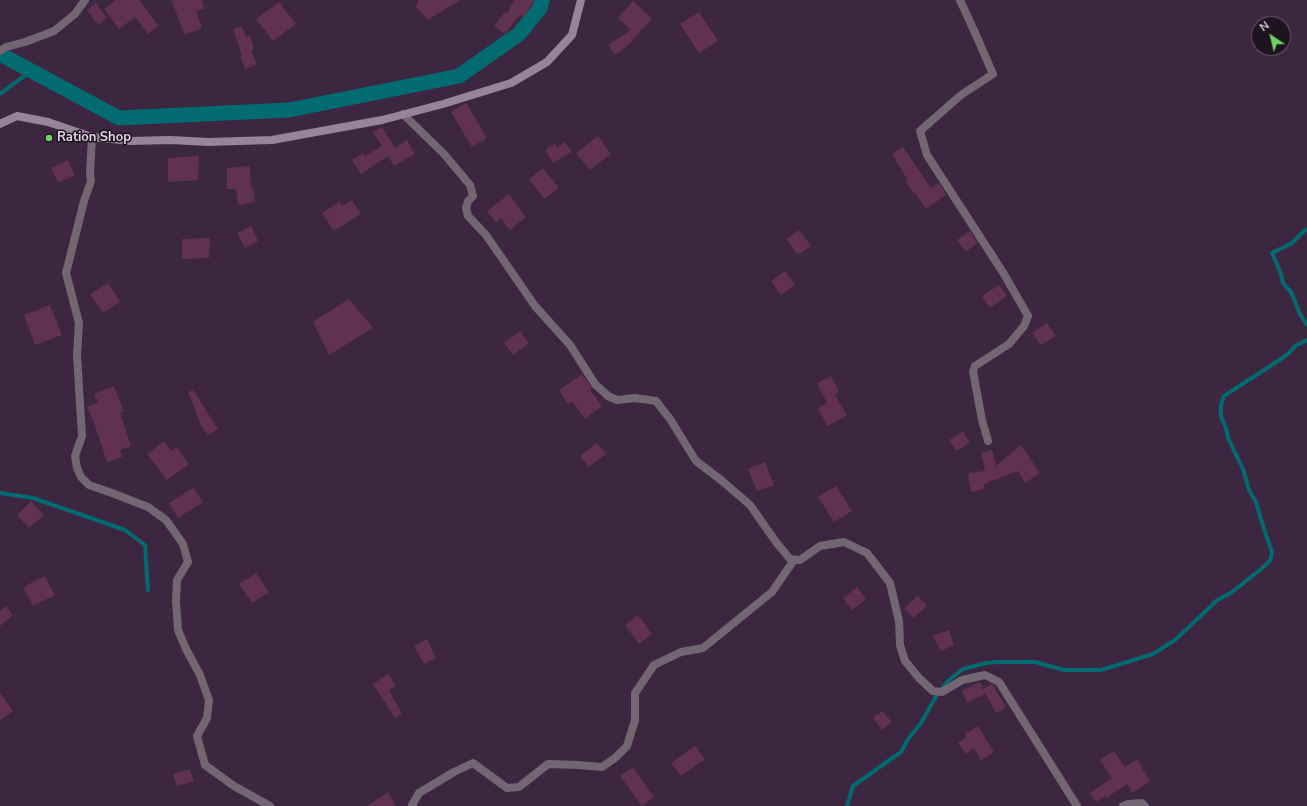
<!DOCTYPE html>
<html>
<head>
<meta charset="utf-8">
<style>
  body { margin:0 }
  #map { position:relative; width:1307px; height:806px; overflow:hidden; background:#3d2640; font-family:"Nunito Sans",sans-serif }
  canvas { display:block }
  .north { position:absolute; left:1251px; top:16px; width:40px; height:40px; box-sizing:border-box; background:#1e141f; border:1px solid #6b606d; border-radius:50%; rotate:325deg; font-size:11px; font-weight:700; line-height:16px; text-align:center; color:#dfd1e1 }
  .north::after { content:''; display:block; margin:auto; width:14px; height:18px; background:#6dd361; clip-path:polygon(50% 0,100% 100%,50% 72%,0 100%) }
</style>
</head>
<body>
<div id="map">
<canvas width="1307" height="806"></canvas>
<div class="north">N</div>
</div>
<script>
const ctx = document.querySelector('canvas').getContext('2d');
ctx.lineJoin = 'round';
const poly = rows => new Path2D(rows.map(r => 'M' + r).join(''));
function strokePath(path, color, width, dash) { ctx.strokeStyle = color; ctx.lineWidth = width; ctx.lineCap = dash ? 'butt' : 'round'; ctx.setLineDash(dash || []); ctx.stroke(path); }
function fill(path, color) { ctx.fillStyle = color; ctx.fill(path, 'evenodd'); }
function label(font, color, halo, rows, align = 'center') {
  ctx.font = font + ' "Nunito Sans",sans-serif'; ctx.lineWidth = 3; ctx.setLineDash([]); ctx.textBaseline = 'middle'; ctx.strokeStyle = halo; ctx.fillStyle = color; for (const [text, x, y, turn = 0] of rows) {
    ctx.save(); ctx.translate(x, y); ctx.rotate((+turn || 0) * Math.PI / 180); ctx.textAlign = isNaN(turn) ? turn : align; if (halo) ctx.strokeText(text, 0, 0); ctx.fillText(text, 0, 0); ctx.restore();
  }
}
strokePath(poly([
  [0,94,31,71],
  [1307,229,1303,232,1292,243,1272,253,1281,274,1283,283,1291,292,1300,314,1307,325],
  [0,493,33,498,125,530,145,545,148,590],
  [847,806,853,786,901,752,908,739,921,723,938,693,949,680,963,669,986,663,999,662,1035,662,1064,670,1101,670,1153,654,1175,640,1208,609,1216,601,1232,592,1260,570,1270,561,1272,552,1263,526,1256,502,1249,490,1243,469,1228,438,1226,428,1221,417,1221,405,1224,396,1284,357,1292,350,1295,346,1307,340]
]), '#016b71', 4);
strokePath(poly([
  [0,54,119,118,289,110,459,76,519,34,540,8,542,0]
]), '#016b71', 15);
fill(poly([
  [116,0,139,0,159,26,148,34,135,17,119,29,104,9],
  [171,0,202,0,204,9,196,11,202,28,185,35],
  [418,0,460,0,428,20,416,7],
  [514,0,534,0,524,17,520,15,505,34,494,26,505,12,507,13],
  [633,1,652,19,625,48,615,55,608,45,631,30,618,18],
  [279,2,296,24,273,41,256,19],
  [96,3,107,18,98,25,87,10],
  [699,12,718,41,699,53,680,24],
  [241,26,246,37,250,36,254,49,251,50,257,64,245,69,240,57,242,56,233,29],
  [466,103,487,138,472,147,451,112],
  [382,127,395,148,407,140,415,154,394,166,388,156,361,174,352,160,363,153,365,156,382,146,373,132],
  [598,136,611,154,590,170,576,153],
  [565,142,572,152,553,163,545,150,555,144,557,148],
  [903,147,931,188,939,183,946,195,926,209,915,193,914,194,905,180,907,179,892,154],
  [199,156,198,180,168,182,168,158],
  [68,160,75,175,58,183,51,168],
  [250,166,251,189,253,188,255,202,238,205,236,189,227,189,227,168],
  [543,168,559,188,544,199,529,179],
  [509,194,526,217,510,230,501,218,496,223,487,211],
  [352,200,361,214,334,231,322,213,339,202,342,206],
  [251,226,258,241,245,248,237,233],
  [799,230,811,246,798,255,786,239],
  [970,231,977,243,966,252,957,240],
  [210,238,209,258,182,259,182,239],
  [785,271,795,285,781,295,771,281],
  [108,283,120,302,103,313,90,294],
  [999,285,1007,296,990,308,982,296],
  [349,299,373,328,329,355,313,322],
  [50,305,62,335,35,345,24,315],
  [1047,323,1056,336,1041,345,1032,333],
  [520,331,529,343,513,355,504,343],
  [582,374,592,388,590,390,602,406,585,419,572,401,568,404,559,390],
  [831,376,839,392,835,394,847,416,827,426,818,408,827,403,817,383],
  [114,386,124,412,120,413,131,446,120,450,122,457,107,462,94,423,87,407,98,403,94,394],
  [193,390,218,429,208,435,199,422,200,422,188,392],
  [963,431,970,443,956,451,949,440],
  [164,441,171,451,176,447,189,464,167,480,147,454],
  [597,443,606,454,589,467,580,456],
  [1021,445,1040,473,1025,483,1018,471,984,484,985,489,971,492,968,473,985,471,981,453,992,450,996,466],
  [765,462,774,485,757,491,748,469],
  [836,486,852,511,834,522,818,497],
  [193,488,203,502,178,518,169,503],
  [31,501,44,515,29,528,17,515],
  [256,573,269,592,252,603,239,584],
  [45,576,55,595,33,606,23,587],
  [857,587,866,599,852,610,843,598],
  [918,596,927,606,913,618,904,608],
  [6,606,13,615,0,626,0,611],
  [638,615,652,634,639,644,625,625],
  [949,630,954,645,941,651,933,636],
  [427,639,436,658,424,664,414,646],
  [388,674,396,686,389,690,402,714,395,718,373,684],
  [980,682,985,694,967,703,962,691],
  [991,684,994,686,1006,708,996,713,983,689],
  [0,693,13,711,0,720],
  [882,711,892,722,882,730,873,718],
  [978,726,994,752,981,760,974,748,966,754,958,743,966,737,965,734],
  [695,746,705,759,681,776,671,763],
  [1114,751,1125,767,1137,759,1150,781,1132,793,1127,784,1106,798,1105,796,1096,802,1090,793,1112,778,1100,760],
  [633,767,654,797,642,806,620,776],
  [190,769,194,781,177,786,173,774],
  [388,792,396,806,367,806]
]), '#613151');
strokePath(poly([
  [960,0,976,35,993,74,961,95,920,131,927,155,1004,274,1028,316,1024,326,1009,344,975,366,973,371,982,420,988,441],
  [0,51,6,47,25,42,54,31,75,14,85,0],
  [403,114,444,154,470,185,473,196,468,201,466,208,468,216,486,235,535,306,570,345,595,384,608,396,617,400,635,398,656,401,670,419,696,461,721,480,750,505,776,542,790,559,800,560,820,546,844,542,867,553,890,583,899,621,900,645,905,661,919,678,933,691,942,692,962,680,985,675,999,682,1077,806],
  [92,137,90,174,91,181,84,201,66,273,79,323,77,355,82,436,75,456,77,468,81,477,89,485,112,493,148,507,166,520,183,544,188,562,177,580,176,601,178,630,186,649,200,675,209,700,207,718,197,736,205,765,234,786,270,806],
  [413,806,412,805,419,793,454,772,473,763,507,788,519,787,548,764,578,765,602,767,615,758,627,746,635,720,635,693,654,665,681,652,703,648,772,592,794,560],
  [1123,806,1128,804,1142,803,1145,806]
]), '#726673', 8);
strokePath(poly([
  [0,124,17,116,48,122,92,137,130,141,171,140,208,142,272,140,382,120,443,104,511,83,547,62,572,35,581,0]
]), '#968499', 8);
for (const [x, y, r, color] of [
  [49,138,4,"#6dd361"]
]) { const dot = new Path2D(); dot.arc(x, y, r, 0, 2 * Math.PI); ctx.fillStyle = color; ctx.fill(dot); strokePath(dot, '#1e141f', 1.5); }
label('bold 13px', '#dfd1e1', '#1e141f', [
  ["Ration Shop",57,138]
], 'left');
</script>
</body>
</html>
